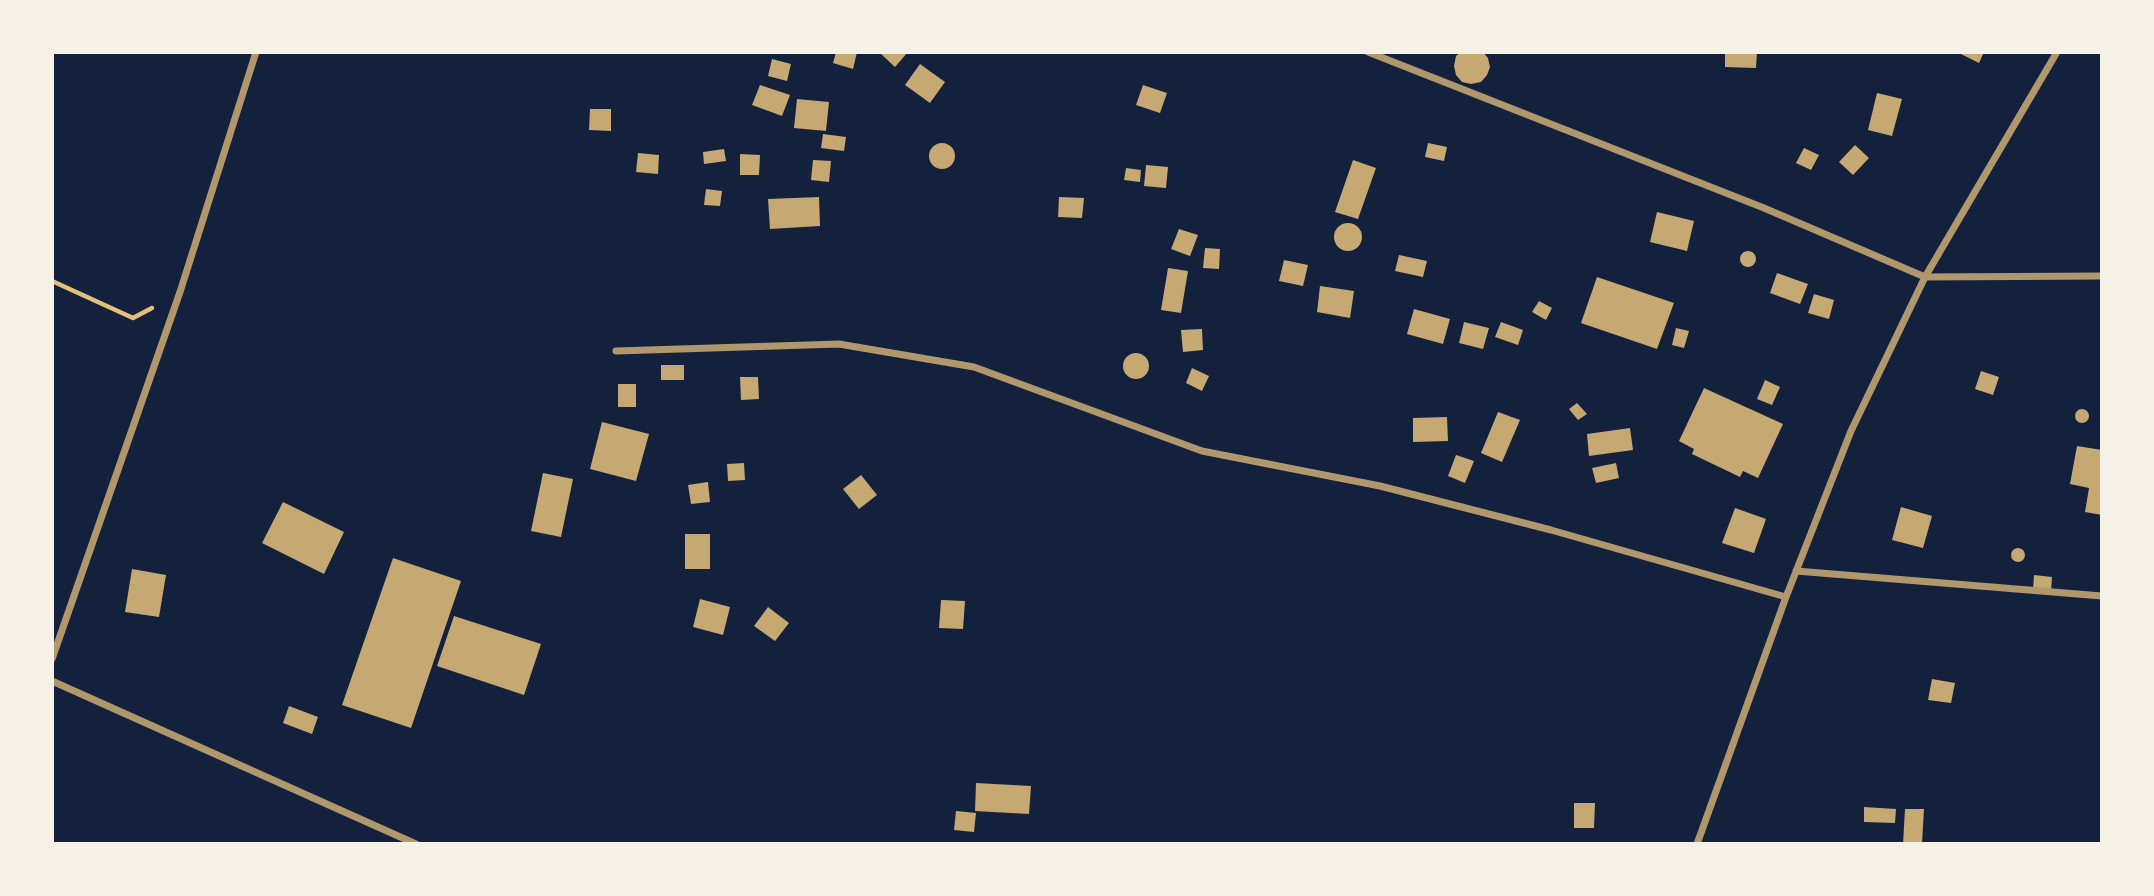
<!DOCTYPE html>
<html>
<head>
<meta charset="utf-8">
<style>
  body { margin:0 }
  #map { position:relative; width:2154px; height:896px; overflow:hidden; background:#14213d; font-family:"Space Grotesk",sans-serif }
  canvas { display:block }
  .frame { position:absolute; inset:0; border:54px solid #f6f1e7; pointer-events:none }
</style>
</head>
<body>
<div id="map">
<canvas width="2154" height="896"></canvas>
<div class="frame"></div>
</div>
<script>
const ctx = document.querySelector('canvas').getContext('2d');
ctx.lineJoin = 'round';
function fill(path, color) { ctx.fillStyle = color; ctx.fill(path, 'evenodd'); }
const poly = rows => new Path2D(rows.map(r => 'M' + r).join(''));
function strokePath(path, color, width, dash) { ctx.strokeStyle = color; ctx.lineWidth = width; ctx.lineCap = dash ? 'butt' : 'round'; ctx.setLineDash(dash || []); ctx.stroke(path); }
fill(poly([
  [836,52,857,52,853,69,833,63],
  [882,52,908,52,895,67,881,54],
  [1461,52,1483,52,1488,58,1490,67,1487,75,1481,82,1471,84,1462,82,1456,75,1454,66,1456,56],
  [1725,52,1757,52,1756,68,1725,67],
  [1957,52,1984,52,1979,63],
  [772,59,791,64,787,81,768,76],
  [920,64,945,82,930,103,905,85],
  [760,85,790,95,782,116,752,105],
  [1143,85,1167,93,1160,113,1136,105],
  [1877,93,1902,99,1892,136,1868,130],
  [797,99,829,102,826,131,794,128],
  [590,109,611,109,611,131,589,130],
  [823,134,846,137,844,151,821,148],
  [1428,143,1447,147,1444,161,1425,157],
  '929 156a13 13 0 1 1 26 0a13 13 0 1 1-26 0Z',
  [1855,145,1869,158,1853,175,1839,162],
  [1804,148,1819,155,1811,170,1796,163],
  [724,149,726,161,704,164,703,152],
  [638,153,659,155,658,174,636,172],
  [740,154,760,155,759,175,740,175],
  [813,160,831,161,829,182,811,180],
  [1353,160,1376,168,1358,219,1335,212],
  [1146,165,1168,167,1166,188,1144,186],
  [1126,168,1141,170,1140,182,1124,180],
  [706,189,722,191,720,206,704,205],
  [819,197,820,226,770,229,768,199],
  [1059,197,1084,198,1082,218,1058,217],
  [1657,212,1694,221,1687,251,1650,242],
  '1334 237a14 14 0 1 1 28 0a14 14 0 1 1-28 0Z',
  [1179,229,1198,235,1190,256,1171,249],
  [1205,248,1220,249,1219,269,1203,268],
  '1740 259a8 8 0 1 1 16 0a8 8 0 1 1-16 0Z',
  [1399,255,1427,261,1423,277,1395,271],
  [1284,260,1308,265,1303,286,1279,281],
  [1168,268,1188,271,1181,313,1161,310],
  [1777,273,1808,284,1800,304,1770,293],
  [1597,277,1674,303,1657,349,1581,323],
  [1320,286,1354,291,1350,318,1317,312],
  [1814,294,1834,300,1829,319,1808,313],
  [1539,301,1552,308,1546,320,1532,312],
  [1414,309,1450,319,1443,344,1407,334],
  [1464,322,1489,328,1483,349,1459,343],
  [1501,322,1523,330,1518,345,1495,337],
  [1676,328,1689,331,1684,348,1672,345],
  [1202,329,1203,350,1183,352,1181,330],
  '1123 366a13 13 0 1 1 26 0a13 13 0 1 1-26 0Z',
  [661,365,684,365,684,380,661,380],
  [1192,368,1209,376,1202,391,1186,383],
  [1981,371,1999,377,1993,395,1975,389],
  [740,377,758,377,759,399,741,400],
  [1765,380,1780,387,1772,405,1757,399],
  [618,384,636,384,636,407,618,407],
  [1704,388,1783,424,1758,478,1743,471,1740,477,1692,454,1694,449,1679,441],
  [1577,403,1587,414,1578,420,1569,409],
  '2075 416a7 7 0 1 1 14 0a7 7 0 1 1-14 0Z',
  [1498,412,1520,420,1502,462,1481,453],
  [1447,417,1448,441,1413,442,1413,418],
  [602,422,649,434,636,481,590,469],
  [1630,428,1633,450,1589,456,1587,434],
  [2077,446,2102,450,2102,515,2085,512,2089,488,2070,484],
  [1456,455,1474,461,1465,483,1448,476],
  [744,463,745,480,728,481,727,464],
  [1616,463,1619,478,1596,483,1592,468],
  [543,473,573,479,561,537,531,531],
  [861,475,877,495,859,509,843,489],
  [708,482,710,502,691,504,688,485],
  [283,502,344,532,324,574,262,543],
  [1901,507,1932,516,1923,548,1892,540],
  [1735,508,1766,519,1754,553,1722,543],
  [685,534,710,534,710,569,685,569],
  '2011 555a7 7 0 1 1 14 0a7 7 0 1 1-14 0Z',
  [393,558,461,581,411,728,342,705],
  [132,569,166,575,159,617,125,612],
  [2034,575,2052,577,2051,592,2033,590],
  [700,599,730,607,723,635,693,627],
  [941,600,965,601,963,629,939,628],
  [768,607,789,623,775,641,754,626],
  [454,616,541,644,524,695,437,666],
  [1932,679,1955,683,1951,703,1928,700],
  [289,706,318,717,312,734,283,723],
  [976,783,1031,786,1029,814,975,811],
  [1574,803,1595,803,1594,828,1574,828],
  [1864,807,1896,809,1895,823,1864,822],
  [1905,809,1924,809,1922,844,1903,844],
  [956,811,976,813,974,832,954,830]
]), '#c6a872');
strokePath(poly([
  [52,281,133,318,152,308]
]), '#e5c07b', 4.5);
strokePath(poly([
  [1368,52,1764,208,1925,277,2102,276],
  [616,351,839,344,974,367,1202,451,1380,486,1551,530,1786,597],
  [1796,571,2102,596],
  [52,659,180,292,256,52],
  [52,681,416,844],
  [1697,844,1786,597,1851,431,1925,277,2057,52]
]), '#b1986c', 7);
</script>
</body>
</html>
